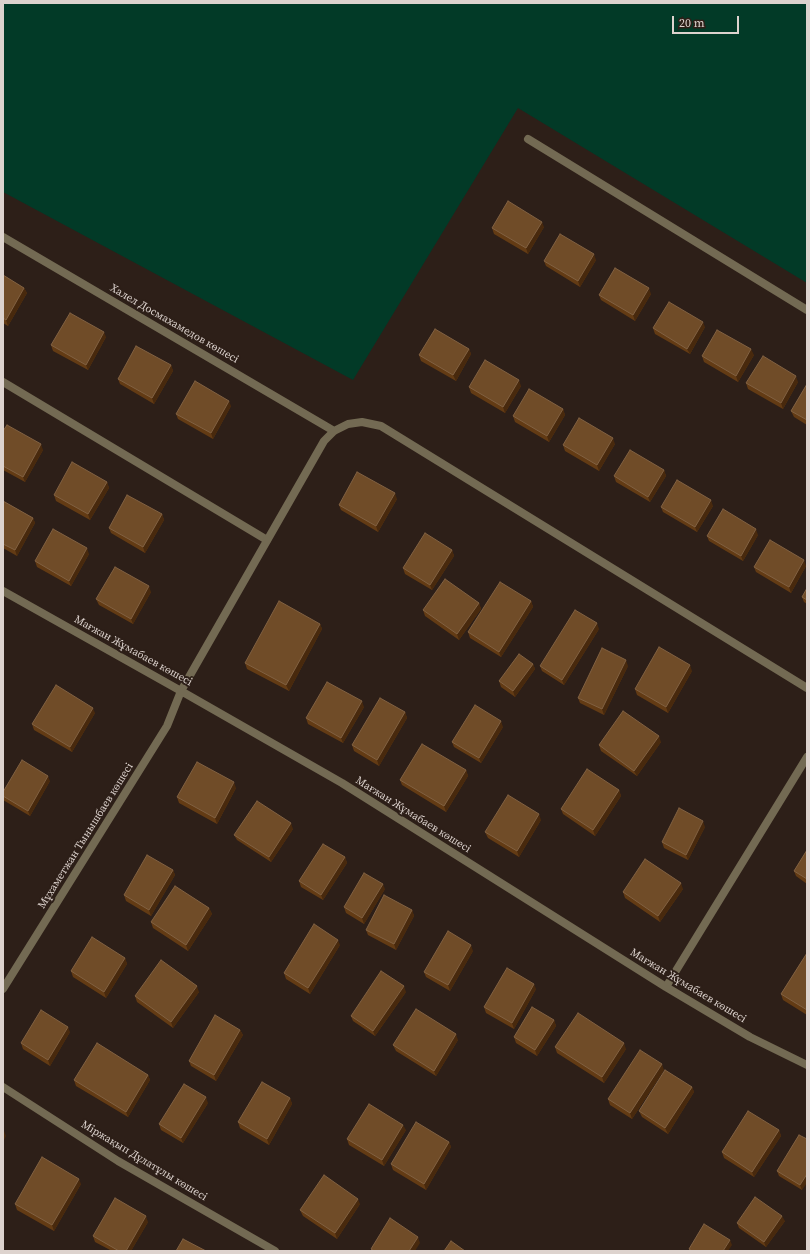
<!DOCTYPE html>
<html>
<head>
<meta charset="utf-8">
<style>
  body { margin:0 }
  #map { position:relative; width:810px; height:1254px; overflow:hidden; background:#2d1f18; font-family:"Source Serif 4",serif }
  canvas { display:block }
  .frame { position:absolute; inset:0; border:4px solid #ddd3ce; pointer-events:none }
  .scale { position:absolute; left:672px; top:16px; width:67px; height:18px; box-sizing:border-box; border:2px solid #ddd3ce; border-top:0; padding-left:5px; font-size:12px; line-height:14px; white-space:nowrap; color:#ddd3ce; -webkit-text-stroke:3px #2d1f18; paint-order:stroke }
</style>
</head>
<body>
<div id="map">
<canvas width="810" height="1254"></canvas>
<div class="frame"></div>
<div class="scale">20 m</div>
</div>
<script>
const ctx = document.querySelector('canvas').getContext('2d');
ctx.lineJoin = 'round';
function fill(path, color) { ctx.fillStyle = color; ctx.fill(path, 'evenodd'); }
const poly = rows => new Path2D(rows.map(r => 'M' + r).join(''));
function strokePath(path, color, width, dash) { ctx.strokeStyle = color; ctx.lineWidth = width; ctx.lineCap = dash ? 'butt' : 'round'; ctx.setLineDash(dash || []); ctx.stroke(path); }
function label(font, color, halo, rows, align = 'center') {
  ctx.font = font + ' "Source Serif 4",serif'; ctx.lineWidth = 4; ctx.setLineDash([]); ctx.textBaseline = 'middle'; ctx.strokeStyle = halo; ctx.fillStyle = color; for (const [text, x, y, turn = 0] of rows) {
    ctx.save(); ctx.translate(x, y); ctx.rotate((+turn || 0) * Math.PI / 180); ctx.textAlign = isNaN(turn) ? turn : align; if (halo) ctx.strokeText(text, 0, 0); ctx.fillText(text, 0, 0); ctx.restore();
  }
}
fill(poly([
  [3,3,807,3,807,283,518,108,353,380,3,192]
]), '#023a27');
strokePath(poly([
  [3,382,267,540]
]), '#736a53', 8);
strokePath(poly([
  [528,139,807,310],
  [3,237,334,431],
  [3,591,181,691,342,783,666,987,750,1037,807,1065],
  [666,987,807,757],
  [3,989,167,726,181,691,324,441,334,431,348,424,362,422,381,426,807,688],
  [3,1087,118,1161,275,1251]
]), '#736a53', 8);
fill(poly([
  [544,227,528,254,494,234,492,228],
  [596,260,580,287,546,266,544,261],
  [3,275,24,288,27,293,8,326,3,323],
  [651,294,635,321,601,300,599,295],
  [705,327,690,354,655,334,653,328],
  [106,337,88,370,53,351,51,345],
  [469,349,471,354,456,381,421,361,419,355],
  [754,355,738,382,704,362,702,356],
  [171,365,173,371,154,404,120,384,118,379],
  [798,382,783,409,748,389,746,383],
  [807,384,807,425,794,417,791,411],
  [521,386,505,413,471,393,469,387],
  [231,406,213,439,178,419,176,414],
  [563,409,565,415,549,442,515,422,513,416],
  [3,431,43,450,25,482,3,470],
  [615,444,599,471,565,451,563,445],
  [664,470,666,476,650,502,616,482,614,476],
  [107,482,109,488,90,520,56,501,54,495],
  [397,499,378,532,341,510,339,505],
  [3,501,33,518,35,523,17,556,3,548],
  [713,506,697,532,663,512,661,507],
  [162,514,164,520,145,553,111,533,109,528],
  [758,535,743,561,709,541,707,536],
  [452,550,454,556,432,590,405,574,403,568],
  [89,554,71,586,37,567,35,561],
  [806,566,791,593,756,572,754,567],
  [807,588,807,604,804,602,802,597],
  [151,592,133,624,99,605,96,599],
  [531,601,533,607,501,657,470,638,468,632],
  [479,603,481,609,459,640,425,616,423,610],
  [320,624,322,629,289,691,247,669,245,663],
  [599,629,564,685,542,671,540,666],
  [533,664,535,669,515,697,501,687,499,681],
  [628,666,604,715,580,703,578,698],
  [692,671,668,713,637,695,635,689],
  [364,707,343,743,308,724,306,718],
  [405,712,407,718,379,766,354,751,352,745],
  [95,713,72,752,34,730,32,724],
  [503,727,481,763,454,747,452,742],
  [661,742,637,776,601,751,599,745],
  [466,770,468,776,446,812,402,785,400,780],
  [50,781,30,816,3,800,3,792],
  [236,788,217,824,179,803,177,797],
  [619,790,621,796,595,836,563,814,561,809],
  [541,820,519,857,488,838,485,832],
  [705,827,688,860,664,848,662,842],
  [293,829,271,862,237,840,234,835],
  [807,850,807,884,796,876,794,871],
  [345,857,347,863,323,900,301,887,299,881],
  [173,870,175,875,151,916,126,901,124,895],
  [385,889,364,924,346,913,344,907],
  [683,889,660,922,625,898,623,892],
  [209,908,212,914,188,951,153,928,151,922],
  [412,910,414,916,396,950,368,935,366,930],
  [340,945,310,994,286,979,284,973],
  [473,951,450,991,426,977,424,972],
  [807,953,807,1015,783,1000,781,994],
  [125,958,127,964,106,998,73,977,71,971],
  [536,989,514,1029,486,1013,484,1007],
  [199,992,173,1028,137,1002,135,996],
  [406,992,375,1036,353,1021,351,1016],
  [554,1020,556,1026,537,1056,516,1043,514,1037],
  [240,1030,243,1035,216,1081,191,1066,189,1061],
  [70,1032,50,1066,23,1049,21,1043],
  [458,1040,436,1076,396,1051,393,1045],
  [555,1047,626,1049,604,1083,557,1053],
  [664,1070,632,1119,610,1105,608,1099],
  [148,1075,150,1080,128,1117,76,1086,74,1080],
  [692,1087,694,1092,668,1134,642,1117,639,1111],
  [290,1098,292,1104,269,1145,240,1128,238,1122],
  [208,1103,183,1143,161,1130,159,1124],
  [406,1130,384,1166,349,1145,347,1139],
  [779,1130,781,1136,754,1177,724,1158,722,1152],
  [799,1135,802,1190,779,1176,777,1171],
  [449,1142,451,1147,426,1190,393,1170,391,1164],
  [81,1184,54,1231,17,1210,15,1204],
  [360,1204,337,1239,303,1216,300,1210],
  [785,1221,766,1247,739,1228,737,1223],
  [148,1222,131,1251,112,1251,95,1242,93,1236]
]), '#633b14');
fill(poly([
  [542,222,544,227,528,254,526,248],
  [594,254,596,260,580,287,578,281],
  [24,288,27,293,8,326,6,320],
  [649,288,651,294,635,321,633,315],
  [703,322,705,327,690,354,687,349],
  [104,332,106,337,88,370,86,365],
  [469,349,471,354,456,381,453,375],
  [751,349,754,355,738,382,736,376],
  [171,365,173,371,154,404,152,398],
  [796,376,798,382,783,409,781,403],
  [519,380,521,386,505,413,503,407],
  [229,401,231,406,213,439,211,433],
  [563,409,565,415,549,442,547,436],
  [613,438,615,444,599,471,597,465],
  [41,444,43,450,25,482,23,477],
  [664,470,666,476,650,502,648,497],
  [107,482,109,488,90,520,88,514],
  [395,493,397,499,378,532,376,526],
  [711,500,713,506,697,532,695,527],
  [162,514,164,520,145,553,143,547],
  [33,518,35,523,17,556,15,550],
  [756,529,758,535,743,561,741,556],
  [87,548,89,554,71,586,69,581],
  [452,550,454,556,432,590,430,585],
  [804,560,806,566,791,593,789,587],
  [149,586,151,592,133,624,131,619],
  [531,601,533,607,501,657,499,652],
  [479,603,481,609,459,640,457,634],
  [597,623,599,629,564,685,562,680],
  [320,624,322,629,289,691,286,685],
  [626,660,628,666,604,715,602,709],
  [533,664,535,669,515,697,513,691],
  [690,665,692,671,668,713,666,707],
  [362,701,364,707,343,743,341,738],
  [93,708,95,713,72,752,70,747],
  [405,712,407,718,379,766,377,760],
  [501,721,503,727,481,763,479,758],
  [659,736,661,742,637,776,634,771],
  [466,770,468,776,446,812,444,806],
  [48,776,50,781,30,816,28,811],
  [234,782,236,788,217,824,215,818],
  [619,790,621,796,595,836,593,830],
  [539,814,541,820,519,857,517,851],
  [703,821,705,827,688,860,686,855],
  [291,823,293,829,271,862,269,857],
  [345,857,347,863,323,900,321,895],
  [173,870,175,875,151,916,149,910],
  [681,883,683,889,660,922,658,916],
  [383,884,385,889,364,924,362,918],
  [209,908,212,914,188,951,186,945],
  [412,910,414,916,396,950,394,944],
  [338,940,340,945,310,994,308,988],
  [471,945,473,951,450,991,448,985],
  [125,958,127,964,106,998,104,992],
  [534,984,536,989,514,1029,512,1023],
  [197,986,199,992,173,1028,171,1022],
  [404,986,406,992,375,1036,373,1031],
  [554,1020,556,1026,537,1056,535,1050],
  [68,1027,70,1032,50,1066,48,1060],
  [240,1030,243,1035,216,1081,214,1075],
  [456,1034,458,1040,436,1076,434,1071],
  [624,1043,626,1049,604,1083,602,1077],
  [662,1064,664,1070,632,1119,630,1113],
  [148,1075,150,1080,128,1117,126,1112],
  [692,1087,694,1092,668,1134,665,1128],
  [206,1097,208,1103,183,1143,181,1138],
  [290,1098,292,1104,269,1145,267,1139],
  [403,1125,406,1130,384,1166,382,1160],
  [779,1130,781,1136,754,1177,752,1172],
  [4,1131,6,1136,3,1142,3,1133],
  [449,1142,451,1147,426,1190,424,1184],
  [807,1174,807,1183,802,1190,800,1185],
  [79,1179,81,1184,54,1231,52,1225],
  [358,1199,360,1204,337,1239,335,1233],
  [146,1216,148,1222,131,1251,126,1251],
  [782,1216,785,1221,766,1247,764,1242],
  [418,1237,420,1243,415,1251,409,1251],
  [730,1240,732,1245,728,1251,723,1251]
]), '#48290d');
const building = poly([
  [508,201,542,222,526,248,492,228,508,201],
  [560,234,594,254,578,281,544,261,560,234],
  [615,268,649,288,633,315,599,295,615,268],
  [3,275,24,288,6,320,3,318,3,275],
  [669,302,703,322,687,349,653,328,669,302],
  [70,313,104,332,86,365,51,345,70,313],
  [435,329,469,349,453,375,419,355,435,329],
  [717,330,751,349,736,376,702,356,717,330],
  [136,346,171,365,152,398,118,379,136,346],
  [763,356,796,376,781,403,746,383,763,356],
  [485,360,519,380,503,407,469,387,485,360],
  [195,381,229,401,211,433,176,414,195,381],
  [807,384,807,420,791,411,807,384],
  [529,389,563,409,547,436,513,416,529,389],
  [579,418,613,438,597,465,563,445,579,418],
  [7,425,41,444,23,477,3,466,3,431,7,425],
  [630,450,664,470,648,497,614,476,630,450],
  [72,462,107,482,88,514,54,495,72,462],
  [357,472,395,493,376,526,339,505,357,472],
  [677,480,711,500,695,527,661,507,677,480],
  [127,495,162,514,143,547,109,528,127,495],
  [3,501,33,518,15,550,3,544,3,501],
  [723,509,756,529,741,556,707,536,723,509],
  [53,529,87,548,69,581,35,561,53,529],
  [425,533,452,550,430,585,403,568,425,533],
  [770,540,804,560,789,587,754,567,770,540],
  [115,567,149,586,131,619,96,599,115,567],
  [445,579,479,603,457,634,423,610,445,579],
  [500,582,531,601,499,652,468,632,500,582],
  [807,588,807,600,802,597,807,588],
  [279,601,320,624,286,685,245,663,279,601],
  [575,610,597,623,562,680,540,666,575,610],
  [659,647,690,665,666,707,635,689,659,647],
  [602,648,626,660,602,709,578,698,602,648],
  [519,654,533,664,513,691,499,681,519,654],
  [327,682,362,701,341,738,306,718,327,682],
  [56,685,93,708,70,747,32,724,56,685],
  [380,698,405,712,377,760,352,745,380,698],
  [475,705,501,721,479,758,452,742,475,705],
  [623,711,659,736,634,771,599,745,623,711],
  [422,744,466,770,444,806,400,780,422,744],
  [22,760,48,776,28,811,3,796,3,792,22,760],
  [197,762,234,782,215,818,177,797,197,762],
  [587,769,619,790,593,830,561,809,587,769],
  [508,795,539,814,517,851,485,832,508,795],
  [257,801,291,823,269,857,234,835,257,801],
  [679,808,703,821,686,855,662,842,679,808],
  [323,844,345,857,321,895,299,881,323,844],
  [807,850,807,879,794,871,807,850],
  [147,855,173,870,149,910,124,895,147,855],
  [645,859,681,883,658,916,623,892,645,859],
  [364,873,383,884,362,918,344,907,364,873],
  [175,886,209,908,186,945,151,922,175,886],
  [384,895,412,910,394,944,366,930,384,895],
  [314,924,338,940,308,988,284,973,314,924],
  [448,931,471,945,448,985,424,972,448,931],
  [92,937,125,958,104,992,71,971,92,937],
  [807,953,807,1010,781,994,807,953],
  [161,960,197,986,171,1022,135,996,161,960],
  [507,968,534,984,512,1023,484,1007,507,968],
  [381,971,404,986,373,1031,351,1016,381,971],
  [532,1007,554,1020,535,1050,514,1037,532,1007],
  [416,1009,456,1034,434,1071,393,1045,416,1009],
  [41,1010,68,1027,48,1060,21,1043,41,1010],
  [578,1013,624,1043,602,1077,555,1047,578,1013],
  [215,1015,240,1030,214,1075,189,1061,215,1015],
  [97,1043,148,1075,126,1112,74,1080,97,1043],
  [640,1050,662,1064,630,1113,608,1099,640,1050],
  [665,1070,692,1087,665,1128,639,1111,665,1070],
  [262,1082,290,1098,267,1139,238,1122,262,1082],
  [184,1084,206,1097,181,1138,159,1124,184,1084],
  [369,1104,403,1125,382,1160,347,1139,369,1104],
  [748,1111,779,1130,752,1172,722,1152,748,1111],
  [416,1122,449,1142,424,1184,391,1164,416,1122],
  [799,1135,807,1139,807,1174,800,1185,777,1171,799,1135],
  [42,1157,79,1179,52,1225,15,1204,42,1157],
  [324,1175,358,1199,335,1233,300,1210,324,1175],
  [755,1197,782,1216,764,1242,737,1223,755,1197],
  [115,1198,146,1216,126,1251,119,1251,93,1236,115,1198],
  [390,1218,418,1237,409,1251,374,1251,371,1249,390,1218],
  [704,1224,730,1240,723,1251,692,1251,689,1249,704,1224],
  [183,1239,206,1251,176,1251,183,1239],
  [451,1241,465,1251,444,1251,451,1241]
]);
fill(building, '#704c28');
strokePath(building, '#816142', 1);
label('11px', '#ddd3ce', '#2d1f18', [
  ["Халел Досмахамедов көшесі",174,324,30],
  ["Мағжан Жұмабаев көшесі",133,651,29],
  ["Мағжан Жұмабаев көшесі",413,815,32],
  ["Мұхаметжан Тынышбаев көшесі",86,836,-58],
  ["Мағжан Жұмабаев көшесі",688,986,31],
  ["Міржақып Дұлатұлы көшесі",144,1161,31]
]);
</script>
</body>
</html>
